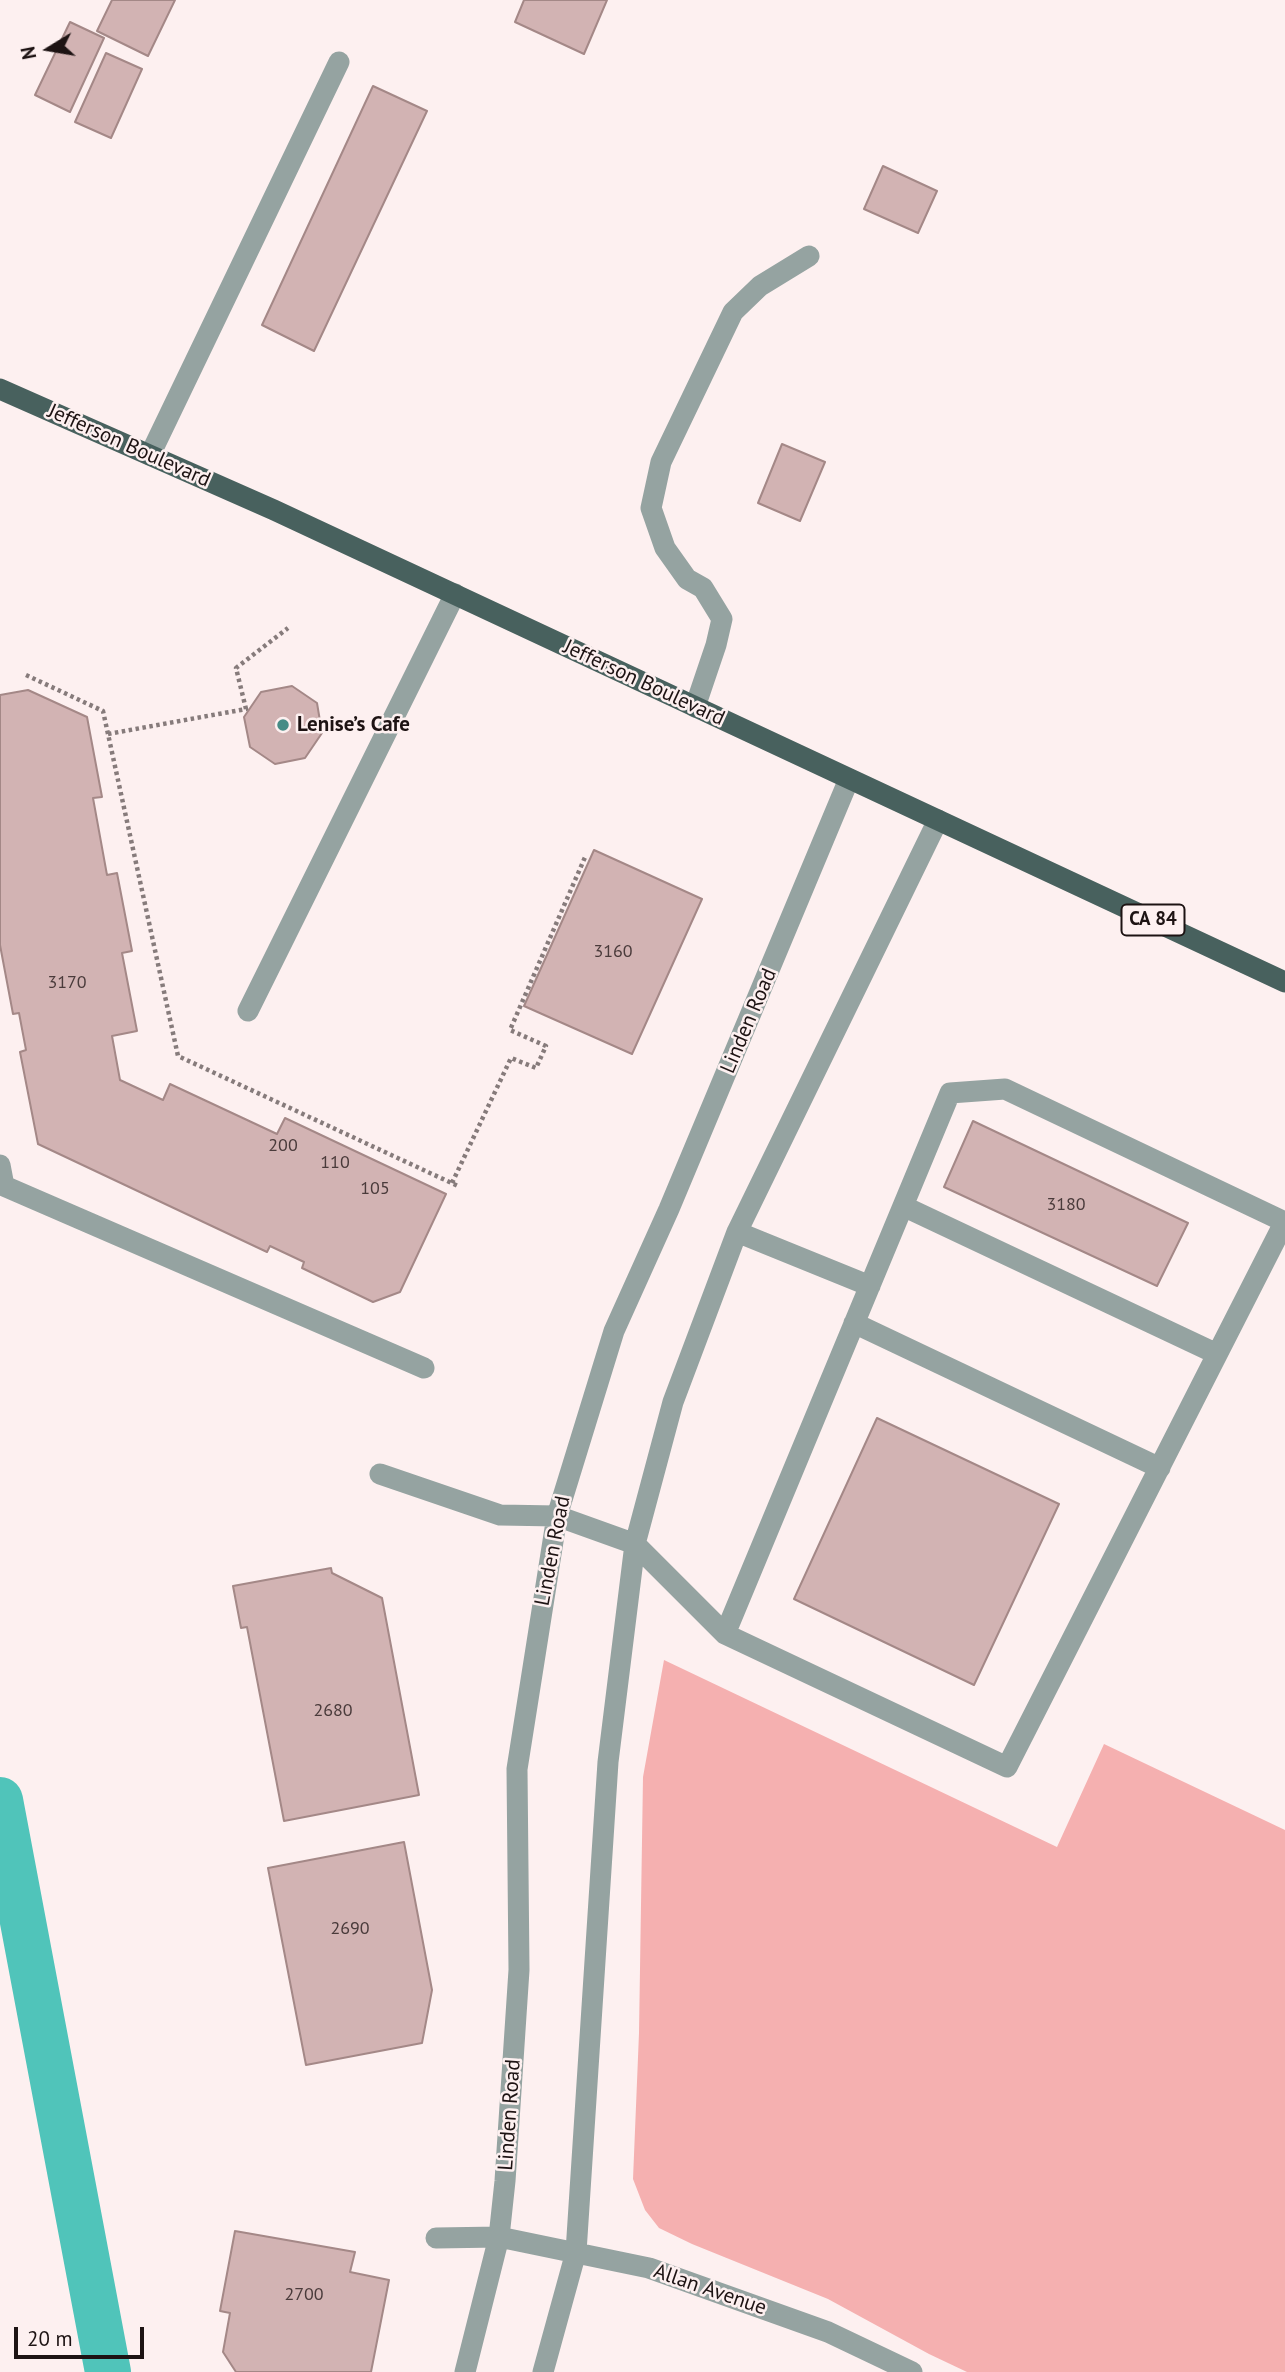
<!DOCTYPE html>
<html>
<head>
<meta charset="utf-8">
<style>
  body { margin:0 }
  #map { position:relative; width:1285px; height:2372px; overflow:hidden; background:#fdf0f0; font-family:"PT Sans",sans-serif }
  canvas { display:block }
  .north { position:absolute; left:14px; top:14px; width:70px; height:70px; -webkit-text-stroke:5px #fdf0f0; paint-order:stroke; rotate:259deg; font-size:19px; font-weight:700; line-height:28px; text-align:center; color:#1d1313 }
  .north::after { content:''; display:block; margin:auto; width:24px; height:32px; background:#1d1313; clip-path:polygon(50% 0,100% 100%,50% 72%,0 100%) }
  .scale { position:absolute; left:14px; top:2327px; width:130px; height:32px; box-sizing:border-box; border:4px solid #1d1313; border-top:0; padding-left:9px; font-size:21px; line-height:24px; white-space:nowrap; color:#1d1313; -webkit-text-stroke:5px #fdf0f0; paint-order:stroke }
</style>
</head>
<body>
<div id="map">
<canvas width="1285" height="2372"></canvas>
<div class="north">N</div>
<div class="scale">20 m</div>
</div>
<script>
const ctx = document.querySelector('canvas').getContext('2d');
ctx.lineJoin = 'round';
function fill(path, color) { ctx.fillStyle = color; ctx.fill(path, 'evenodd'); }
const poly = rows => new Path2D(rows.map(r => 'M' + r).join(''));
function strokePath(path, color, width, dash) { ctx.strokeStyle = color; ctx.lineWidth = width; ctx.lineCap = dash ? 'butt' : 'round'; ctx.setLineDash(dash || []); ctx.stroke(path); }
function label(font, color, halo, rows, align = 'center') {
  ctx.font = font + ' "PT Sans",sans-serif'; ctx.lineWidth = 5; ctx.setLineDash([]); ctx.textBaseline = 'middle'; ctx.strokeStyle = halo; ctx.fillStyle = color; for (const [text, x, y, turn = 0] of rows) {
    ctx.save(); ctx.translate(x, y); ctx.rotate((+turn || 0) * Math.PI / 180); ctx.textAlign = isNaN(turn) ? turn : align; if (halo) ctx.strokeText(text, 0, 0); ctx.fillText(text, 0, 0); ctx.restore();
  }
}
fill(poly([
  [664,1660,1057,1847,1104,1744,1285,1830,1285,2372,967,2372,929,2354,828,2299,692,2244,659,2228,645,2210,633,2179,639,2033,643,1777]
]), '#f5b0b0');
strokePath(poly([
  [0,1800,108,2372]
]), '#50c4ba', 46);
const building = poly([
  [112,0,175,0,148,56,97,31,112,0],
  [524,0,607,0,584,54,515,22,524,0],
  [70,22,104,38,70,112,35,95,70,22],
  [106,53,142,69,111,138,75,122,106,53],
  [373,86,427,111,314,351,262,325,373,86],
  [883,166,937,191,918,233,864,209,883,166],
  [782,444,825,462,800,521,758,503,782,444],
  [292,686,317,703,322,733,305,758,275,764,250,747,244,717,261,692,292,686],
  [28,690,87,717,102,797,93,798,107,875,117,873,132,951,122,953,137,1031,112,1036,120,1080,163,1100,170,1084,277,1134,285,1118,446,1194,400,1292,373,1302,302,1268,304,1262,270,1246,267,1252,38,1144,20,1052,26,1050,19,1013,13,1014,0,945,0,695,28,690],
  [594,850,702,899,632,1054,524,1006,594,850],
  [973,1121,1188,1223,1157,1286,944,1187,973,1121],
  [877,1418,1059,1504,974,1685,794,1599,877,1418],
  [331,1568,332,1573,382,1598,419,1795,284,1821,247,1627,241,1628,233,1586,331,1568],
  [404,1842,432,1990,422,2043,306,2065,268,1868,404,1842],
  [235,2231,355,2252,350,2272,389,2280,371,2372,236,2372,223,2352,230,2313,220,2311,235,2231]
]);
fill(building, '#d2b3b3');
strokePath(building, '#a48887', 2);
strokePath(poly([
  [26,675,103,711,178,1056,458,1186],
  [108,734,246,709,236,668,288,628],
  [452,1183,511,1058,536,1068,546,1046,510,1030,586,855]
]), '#867b7b', 4.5, [3.5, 3.5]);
strokePath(poly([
  [150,455,339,62],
  [695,707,716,645,722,619,703,588,687,579,665,548,651,508,661,462,733,312,760,286,809,256],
  [248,1011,455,594],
  [0,1165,4,1186,424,1368],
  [903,1206,1217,1354],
  [737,1232,870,1286],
  [854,1323,1160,1468],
  [380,1474,500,1515,557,1516,635,1544,725,1634,1007,1767,1285,1221],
  [725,1634,950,1093,1005,1089,1285,1222],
  [436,2238,499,2237,649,2268,828,2332,912,2372],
  [465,2372,499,2237,505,2181,519,1970,517,1769,557,1516,614,1331,669,1209,849,779],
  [543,2372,576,2252,608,1762,635,1544,673,1402,737,1232,938,820]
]), '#95a3a1', 21);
strokePath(poly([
  [0,389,274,510,1285,982]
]), '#48615e', 21);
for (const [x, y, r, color] of [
  [283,725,7,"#468c86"]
]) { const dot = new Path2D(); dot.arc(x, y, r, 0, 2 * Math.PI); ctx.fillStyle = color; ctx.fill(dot); strokePath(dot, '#fdf0f0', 2.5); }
label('18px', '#4a3b3b', null, [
  ["3160",613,952],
  ["3170",67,983],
  ["200",283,1146],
  ["110",335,1163],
  ["105",375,1189],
  ["3180",1066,1205],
  ["2680",333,1711],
  ["2690",350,1929],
  ["2700",304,2295]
]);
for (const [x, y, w] of [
  [1153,920,63]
]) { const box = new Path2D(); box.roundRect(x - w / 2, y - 15.5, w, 31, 5); ctx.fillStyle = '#fdf0f0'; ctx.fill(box); strokePath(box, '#1d1313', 2); }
label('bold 19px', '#1d1313', null, [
  ["CA 84",1153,920]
]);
label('21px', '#1d1313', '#fdf0f0', [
  ["Jefferson Boulevard",129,446,24],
  ["Jefferson Boulevard",644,683,25],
  ["Linden Road",749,1021,-67],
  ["Linden Road",553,1551,-79],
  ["Linden Road",510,2115,-86],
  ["Allan Avenue",710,2290,19]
]);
label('bold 21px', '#1d1313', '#fdf0f0', [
  ["Lenise’s Cafe",297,725]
], 'left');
</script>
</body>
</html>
